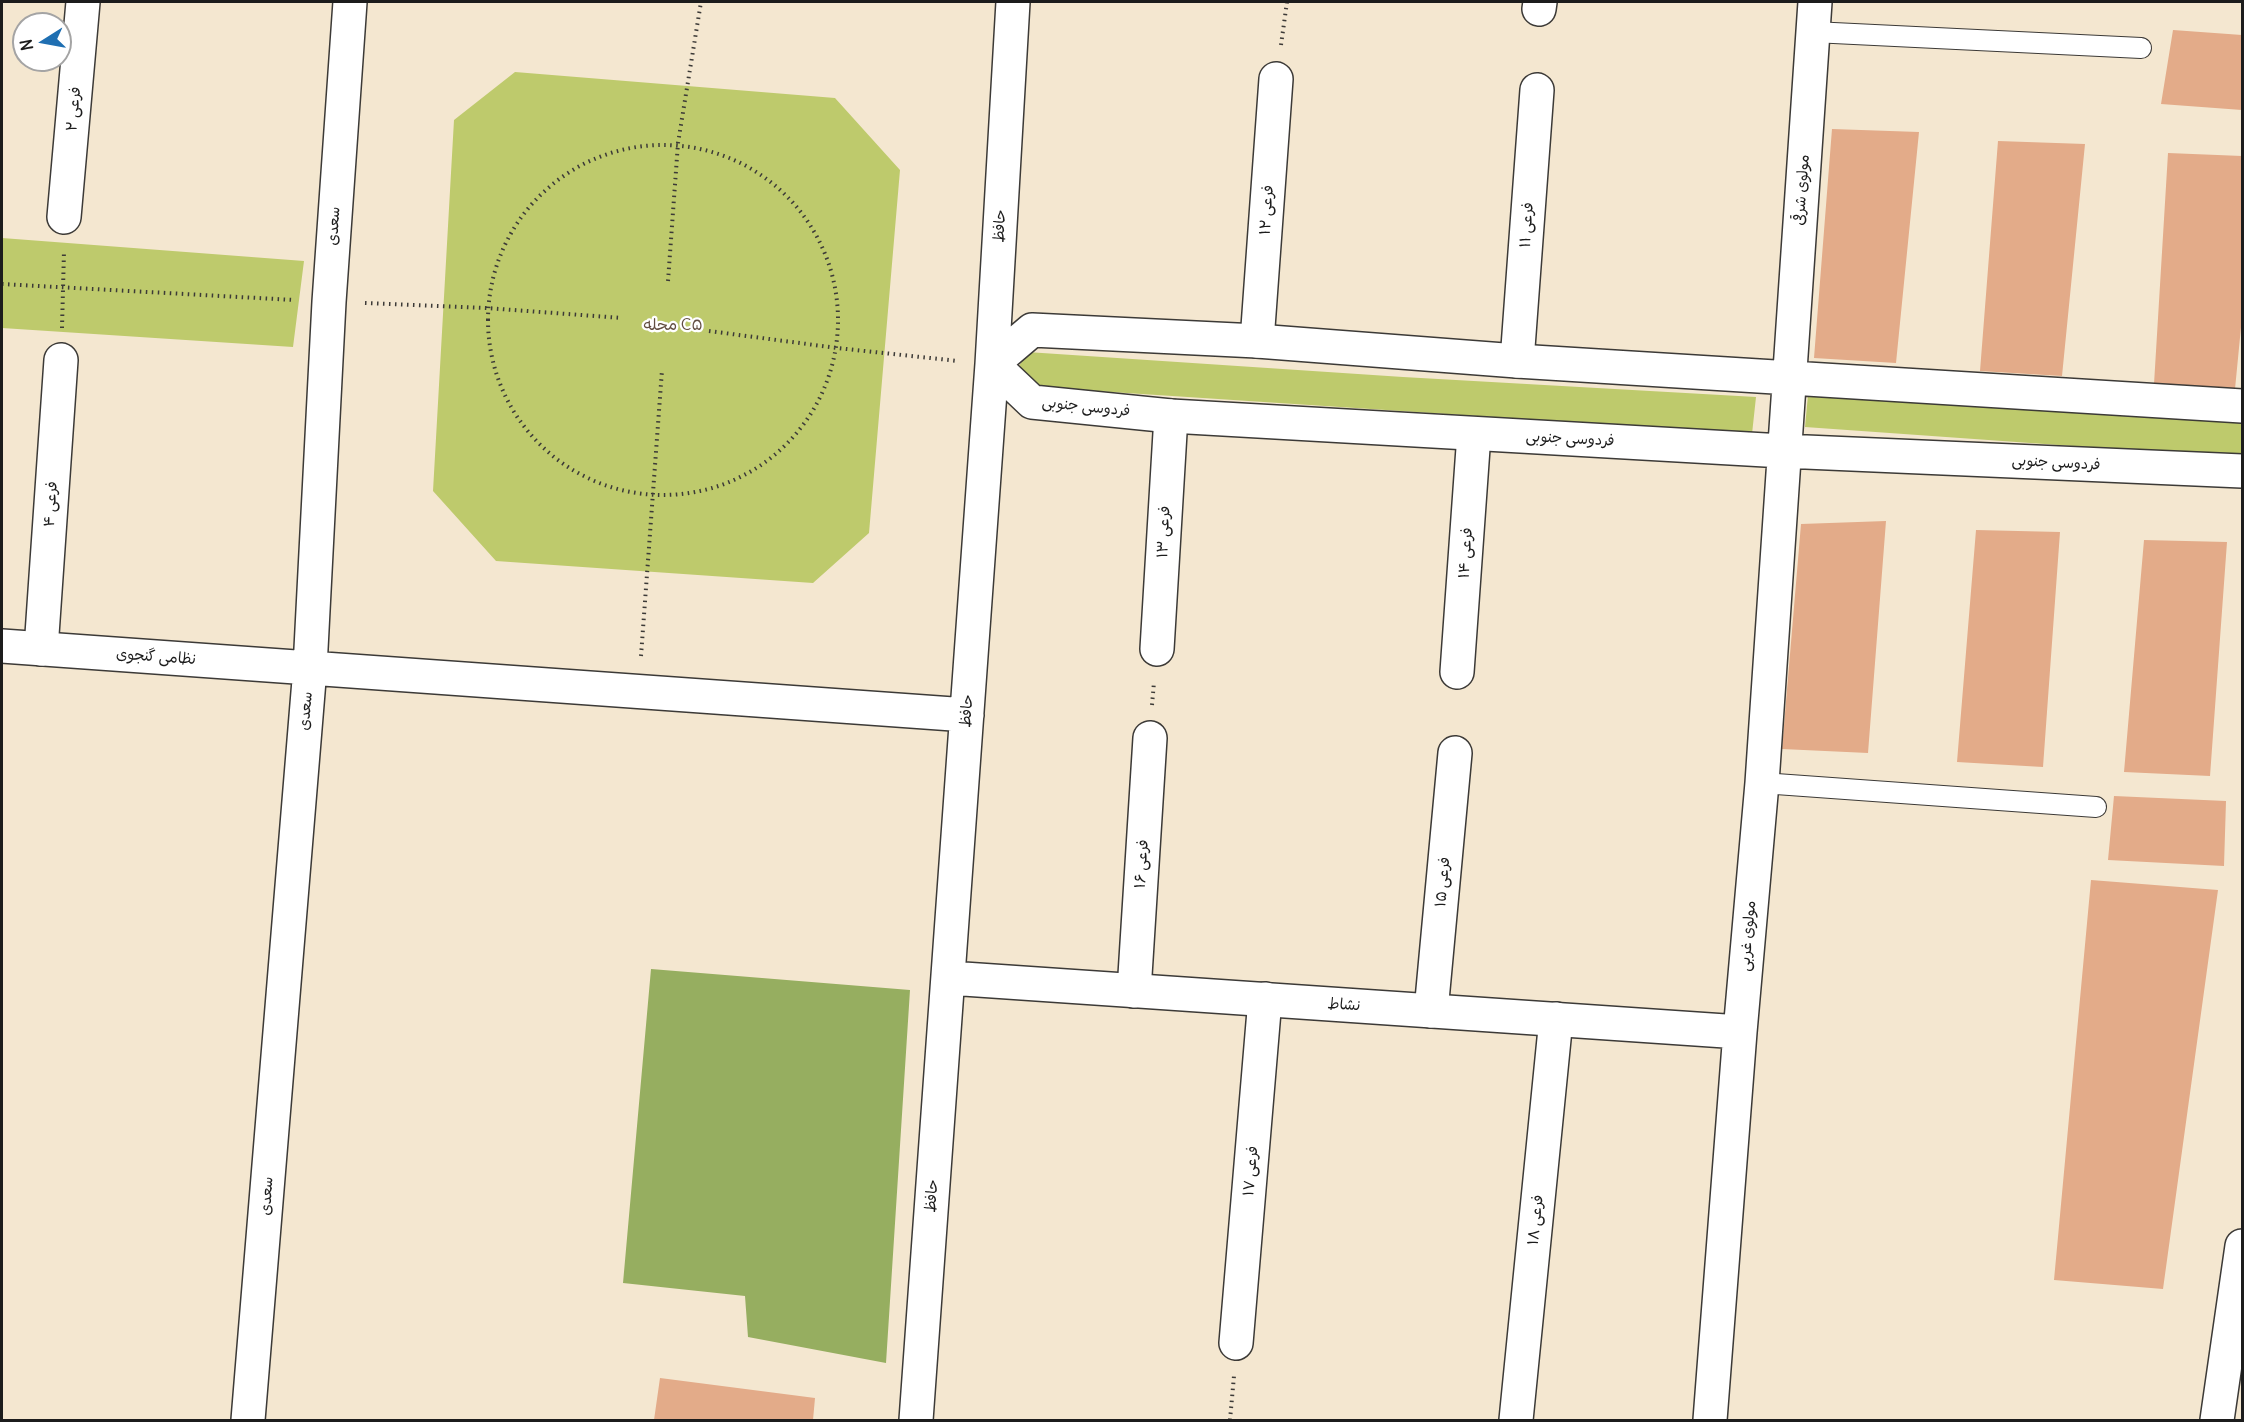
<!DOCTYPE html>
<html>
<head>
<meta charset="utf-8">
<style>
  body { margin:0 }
  #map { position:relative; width:2244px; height:1422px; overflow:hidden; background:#f4e7d0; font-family:Delius,sans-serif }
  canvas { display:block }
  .frame { position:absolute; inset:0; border:3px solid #1c1c1c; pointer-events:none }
  .north { position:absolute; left:12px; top:12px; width:60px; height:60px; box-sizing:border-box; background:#fff; border:2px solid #a4a4a4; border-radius:50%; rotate:259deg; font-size:16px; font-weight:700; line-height:24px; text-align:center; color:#1c1c1c }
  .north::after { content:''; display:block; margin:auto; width:21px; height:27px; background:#1f6fb2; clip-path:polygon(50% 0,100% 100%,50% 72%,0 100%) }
</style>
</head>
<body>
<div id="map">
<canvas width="2244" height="1422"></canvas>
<div class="frame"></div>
<div class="north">N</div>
</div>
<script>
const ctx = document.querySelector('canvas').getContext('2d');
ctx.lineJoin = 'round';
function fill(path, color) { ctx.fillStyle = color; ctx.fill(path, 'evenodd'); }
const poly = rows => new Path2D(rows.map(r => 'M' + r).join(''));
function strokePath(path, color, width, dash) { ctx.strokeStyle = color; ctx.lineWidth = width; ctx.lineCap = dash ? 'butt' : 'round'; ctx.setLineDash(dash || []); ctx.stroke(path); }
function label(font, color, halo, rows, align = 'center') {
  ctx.font = font + ' Delius,"Playpen Sans Arabic",sans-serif'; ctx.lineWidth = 4.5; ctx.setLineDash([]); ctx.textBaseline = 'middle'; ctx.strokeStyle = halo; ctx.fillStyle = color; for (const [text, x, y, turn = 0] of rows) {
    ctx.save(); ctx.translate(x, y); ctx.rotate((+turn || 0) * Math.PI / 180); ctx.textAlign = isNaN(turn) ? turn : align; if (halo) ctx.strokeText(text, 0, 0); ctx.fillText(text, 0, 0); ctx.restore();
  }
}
fill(poly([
  [515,72,835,98,900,170,869,533,813,583,496,561,433,491,454,120],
  [2,238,304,261,293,347,2,328],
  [1027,352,1403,377,1756,397,1752,434,1035,387,1017,370],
  [1808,395,2242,417,2242,458,1805,427]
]), '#beca6c');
fill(poly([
  [651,969,910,990,886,1363,748,1337,745,1296,623,1283]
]), '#96ae60');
fill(poly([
  [2173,30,2242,35,2242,110,2161,104],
  [1832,129,1919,132,1896,363,1814,358],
  [1998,141,2085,144,2062,376,1980,371],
  [2168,153,2242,156,2242,317,2235,389,2154,384],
  [1886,521,1868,753,1782,749,1801,524],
  [1976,530,2060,532,2043,767,1957,762],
  [2144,540,2227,542,2210,776,2124,772],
  [2114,796,2226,801,2224,866,2108,860],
  [2091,880,2218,890,2163,1289,2054,1280],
  [660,1378,815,1398,813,1420,654,1420]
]), '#e3ab89');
const service = poly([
  [1813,32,2141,48],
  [1762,783,2096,807]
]);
const minor = poly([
  [1539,9,1540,2],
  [64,217,83,2],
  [1257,341,1276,79],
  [1517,361,1537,90],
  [41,649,61,360],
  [1157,649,1171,416],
  [1457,672,1474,434],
  [1134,991,1150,738],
  [1431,1011,1455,753],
  [1236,1343,1265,999],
  [1516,1420,1556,1019]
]);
const tertiary = poly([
  [992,364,1032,402,1171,416,1783,451,2242,471],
  [992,364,1032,330,1257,341,1517,361,2242,406],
  [2,646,967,715],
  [949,978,1740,1032],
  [248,1420,310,668,329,302,350,2],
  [916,1420,992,364,1013,2],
  [1710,1420,1740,1032,1762,783,1815,2],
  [2217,1420,2242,1246]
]);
strokePath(service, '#3c3a37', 22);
strokePath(minor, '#3c3a37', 36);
strokePath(tertiary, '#3c3a37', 36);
strokePath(poly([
  [1281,45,1287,2],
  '488 320a175 175 0 1 1 350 0a175 175 0 1 1-350 0Z',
  [668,281,678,143,701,2],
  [2,284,294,300],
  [365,303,486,308,622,318],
  [62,328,64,251],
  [709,331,837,348,958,361],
  [641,656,662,370],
  [1152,705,1154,682],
  [1230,1420,1234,1376]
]), '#3c3a37', 4, [1.5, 4.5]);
strokePath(service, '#fff', 20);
strokePath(minor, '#fff', 33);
strokePath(tertiary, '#fff', 33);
label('15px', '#1c1c1c', '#fff', [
  ["فرعی ۲",74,109,-85],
  ["مولوی شرقی",1802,190,-86],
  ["فرعی ۱۲",1267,210,-86],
  ["فرعی ۱۱",1527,225,-86],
  ["سعدی",334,226,-86],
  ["حافظ",1000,226,-87],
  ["فردوسی جنوبی",1086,407,6],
  ["فردوسی جنوبی",1570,439,3],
  ["فردوسی جنوبی",2056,463,3],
  ["فرعی ۴",51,504,-86],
  ["فرعی ۱۳",1164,532,-87],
  ["فرعی ۱۴",1466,553,-86],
  ["نظامی گنجوی",156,657,4],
  ["سعدی",306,711,-85],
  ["حافظ",967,711,-86],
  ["فرعی ۱۶",1142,864,-86],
  ["فرعی ۱۵",1443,882,-85],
  ["مولوی غربی",1748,936,-85],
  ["نشاط",1344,1005,4],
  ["فرعی ۱۷",1251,1171,-85],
  ["سعدی",267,1196,-86],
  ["حافظ",932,1196,-86],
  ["فرعی ۱۸",1536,1220,-84]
]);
label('16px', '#624e42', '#fff', [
  ["محله C۵",673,325]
]);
</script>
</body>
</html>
